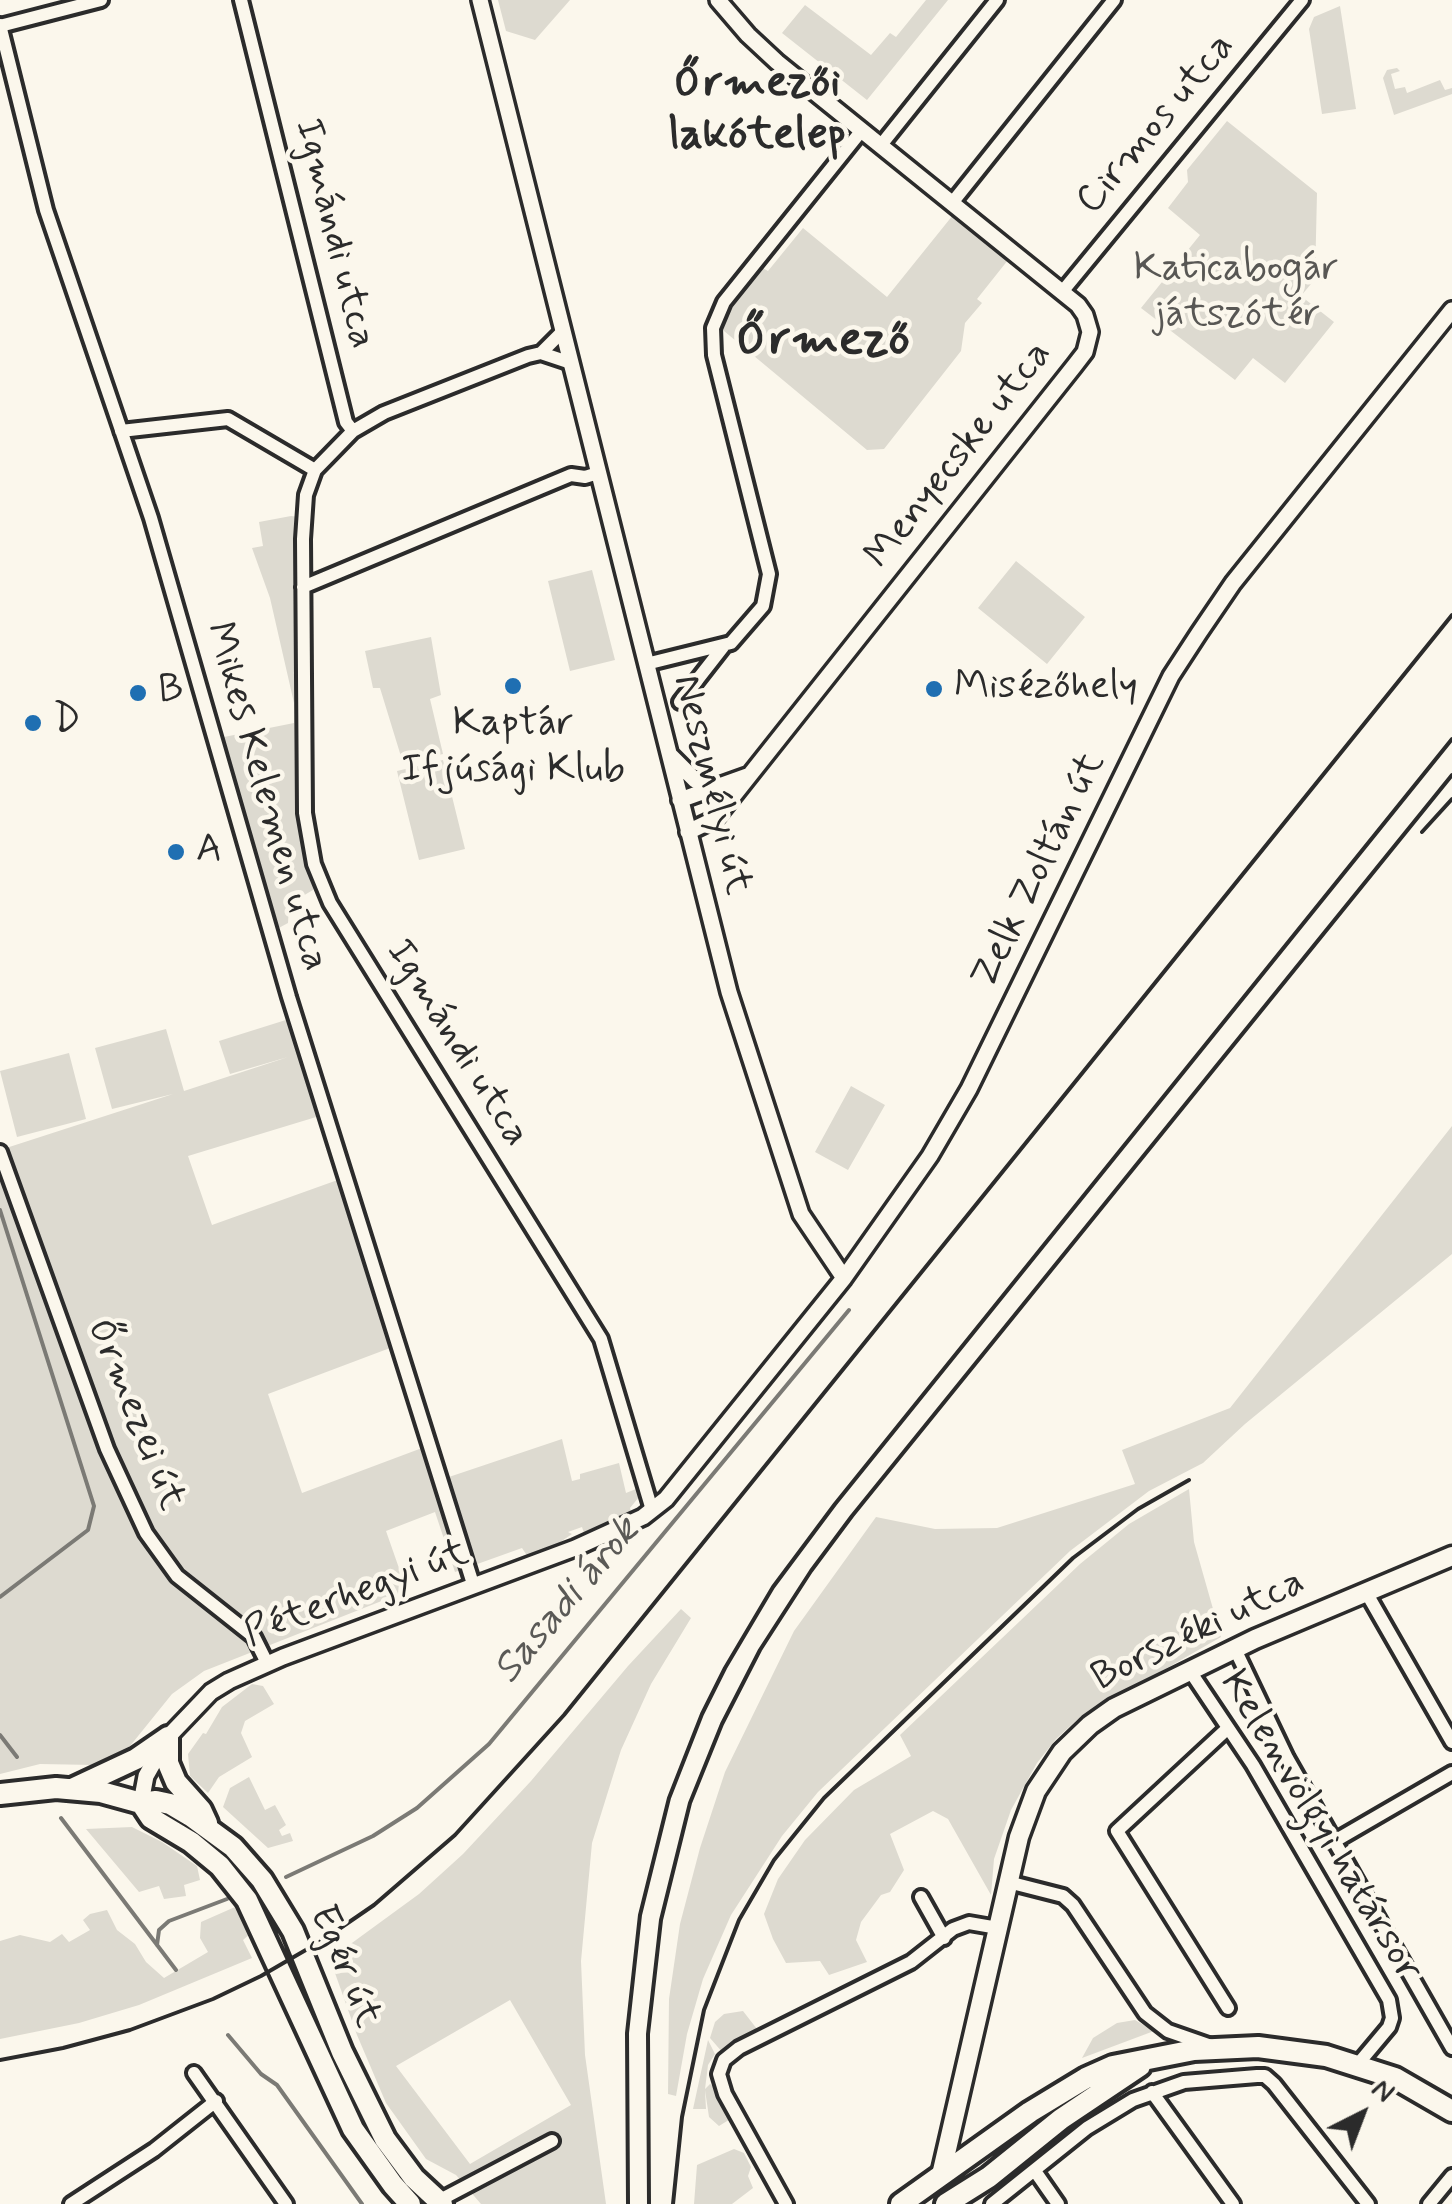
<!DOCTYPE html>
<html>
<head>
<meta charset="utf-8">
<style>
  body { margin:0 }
  #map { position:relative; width:1452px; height:2204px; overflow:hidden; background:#fbf7ec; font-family:Mynerve,sans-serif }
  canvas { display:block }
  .north { position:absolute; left:1312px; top:2064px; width:100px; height:100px; -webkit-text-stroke:8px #fbf7ec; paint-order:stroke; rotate:42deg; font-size:28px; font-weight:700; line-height:40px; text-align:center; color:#2b2b2b }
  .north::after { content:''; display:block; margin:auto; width:35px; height:45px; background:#2b2b2b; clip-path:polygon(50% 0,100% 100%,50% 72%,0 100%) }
</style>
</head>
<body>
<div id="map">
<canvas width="1452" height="2204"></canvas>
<div class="north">N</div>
</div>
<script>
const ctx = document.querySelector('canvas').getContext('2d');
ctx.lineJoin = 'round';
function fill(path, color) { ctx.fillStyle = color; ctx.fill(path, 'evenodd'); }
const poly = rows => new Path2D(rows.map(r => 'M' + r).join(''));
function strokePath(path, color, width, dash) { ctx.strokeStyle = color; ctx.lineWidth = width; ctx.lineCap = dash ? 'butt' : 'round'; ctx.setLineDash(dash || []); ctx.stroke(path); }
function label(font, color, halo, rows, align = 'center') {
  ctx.font = font + ' Mynerve,sans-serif'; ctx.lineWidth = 9; ctx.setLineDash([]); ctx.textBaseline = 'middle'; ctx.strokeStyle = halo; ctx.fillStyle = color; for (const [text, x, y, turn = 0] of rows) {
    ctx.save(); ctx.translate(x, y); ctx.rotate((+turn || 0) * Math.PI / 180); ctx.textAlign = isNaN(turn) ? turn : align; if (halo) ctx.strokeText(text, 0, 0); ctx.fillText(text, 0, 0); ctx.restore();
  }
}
fill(poly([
  [498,0,570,0,535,40,506,31],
  [926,0,948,0,867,100,782,33,805,5,871,55,890,33,896,37],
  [1340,6,1356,109,1322,114,1309,29,1314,17],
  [1397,68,1400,71,1391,74,1395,89,1405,87,1407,93,1440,80,1445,90,1452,88,1452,94,1394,115,1397,125,1383,78,1387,70],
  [1227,121,1317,193,1315,279,1301,296,1334,322,1285,383,1253,358,1235,380,1141,308,1200,235,1168,208,1188,182,1187,170],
  [953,215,1008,260,977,299,982,303,965,323,961,351,884,449,867,450,718,326,728,305,759,266,768,271,803,228,887,297],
  [291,516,299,517,302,809,315,882,313,890,289,904,288,923,275,930,219,738,294,723,294,703,270,598,252,548,263,546,259,522],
  [1016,561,1085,617,1047,664,978,608],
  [592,570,615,660,570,671,548,581],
  [431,637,441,695,430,699,443,754,403,763,380,688,373,688,365,651],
  [443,760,465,849,419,860,397,771],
  [289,1019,300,1053,326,1114,188,1156,212,1225,346,1177,398,1345,268,1394,302,1493,430,1445,440,1480,562,1439,572,1481,580,1479,580,1474,619,1463,626,1493,636,1489,639,1497,630,1508,632,1516,585,1536,582,1527,568,1532,572,1534,553,1547,528,1557,522,1548,455,1572,435,1512,386,1531,407,1591,204,1671,172,1694,126,1751,112,1758,94,1765,40,1764,0,1774,0,1150,173,1094,112,1109,95,1048,166,1029,184,1091,288,1057,230,1074,219,1041],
  [69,1053,86,1119,17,1137,0,1071],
  [851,1086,885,1105,848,1170,815,1152],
  [1452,1126,1452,1254,1245,1424,1203,1463,1149,1491,1070,1551,818,1792,782,1836,731,1915,703,1979,687,2034,676,2096,668,2094,669,1999,680,1924,700,1848,725,1772,794,1631,876,1517,935,1529,997,1528,1135,1484,1122,1450,1230,1408],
  [1189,1489,1194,1542,1221,1637,1078,1719,1056,1739,1037,1763,1011,1810,994,1859,991,1895,948,1819,933,1811,890,1834,904,1870,890,1892,881,1895,861,1922,856,1940,867,1962,829,1975,820,1961,786,1963,773,1939,764,1914,778,1879,805,1840,854,1790,911,1756,900,1735,1080,1564,1129,1524],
  [681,1609,691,1618,651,1684,621,1750,592,1843,581,1961,585,2055,606,2204,481,2204,456,2175,426,2159,386,2103,357,2035,330,1959,419,1894,463,1854,531,1781,628,1666],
  [510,2000,571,2105,470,2164,396,2066],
  [252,1684,263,1686,274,1704,245,1721,241,1733,252,1757,219,1777,208,1793,190,1776,188,1754,203,1733,206,1734,222,1707],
  [249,1777,265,1810,275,1805,286,1825,279,1830,282,1836,290,1833,293,1841,268,1848,223,1807,230,1788],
  [132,1827,162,1842,197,1866,200,1880,184,1885,186,1896,164,1899,159,1886,139,1892,86,1829],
  [235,1907,250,1934,243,1940,252,1958,139,2005,79,2023,0,2039,0,1941,20,1935,50,1942,62,1934,69,1942,90,1930,83,1920,90,1914,107,1910,117,1930,135,1944,146,1962,164,1978,208,1952,200,1938,201,1922],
  [743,2011,757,2029,723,2053,710,2038,715,2022,724,2014],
  [1135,2020,1154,2031,1082,2058,1093,2038,1117,2023],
  [708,2040,715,2054,708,2065,705,2089,710,2084,718,2089,732,2118,719,2126,709,2117,705,2090,706,2109,693,2109],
  [734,2149,744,2153,751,2167,748,2176,753,2188,732,2204,694,2204,697,2165]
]), '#dddad0');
strokePath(poly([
  [0,1210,94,1506,88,1530,0,1597],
  [0,1735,17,1757],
  [61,1818,176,1970],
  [286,1877,373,1836,417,1808,489,1744,849,1310],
  [157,1945,159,1930,169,1921,227,1899],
  [228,2035,261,2074,277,2085,362,2204]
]), '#7b7a75', 4);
const minor = poly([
  [241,0,346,422,353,431],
  [0,25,46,210,151,518,289,997,473,1584],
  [0,26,101,0],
  [881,145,997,0],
  [952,203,1114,0],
  [1062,292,1302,0],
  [541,353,563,331],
  [571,363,541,353,528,356,384,413,353,431,315,470,306,495,303,539,305,813,314,864,330,903,601,1339,652,1510],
  [121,431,228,419,315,470],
  [303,587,571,475,585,477,598,473],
  [646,664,731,643,763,606,769,574,714,355,713,328,724,302,862,130],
  [680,702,723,647],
  [0,1152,107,1449,146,1533,177,1576,254,1637,267,1663],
  [1366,1592,1452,1742],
  [1235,1649,1287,1758,1452,2048],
  [1190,1671,1253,1765,1389,2000,1392,2018,1389,2027,1358,2064],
  [1333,1842,1452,1773],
  [1008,1882,1063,1896,1073,1905,1145,2013,1168,2031,1211,2046],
  [921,1897,944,1938],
  [1228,2008,1117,1831,1228,1728],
  [194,2073,286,2204],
  [1152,2092,1233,2204],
  [1035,2171,1058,2204],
  [438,2201,552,2141],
  [71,2204,154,2150,216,2101],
  [786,2204,725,2094,719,2074,724,2060,739,2048,911,1962,953,1929,969,1923,998,1928],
  [992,2204,1087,2128,1133,2100,1184,2082,1257,2076,1265,2076,1274,2084,1368,2204],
  [1429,2204,1452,2176]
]);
const tertiary = poly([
  [480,0,729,992,801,1214,844,1278],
  [671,756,695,780,713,787],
  [680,800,747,776],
  [688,832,715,819,1075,365,1085,352,1090,332,1085,315,1078,305,777,62,748,35,718,0],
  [141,1803,146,1776,168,1737,211,1692,229,1681,283,1657,575,1548,643,1517,666,1499,844,1278,930,1156,969,1089,1171,676,1199,633,1233,583,1452,310]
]);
const secondary = poly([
  [941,2175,1019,1837,1036,1791,1062,1752,1090,1725,1114,1708,1255,1639,1452,1556]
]);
const primary = poly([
  [168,1737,168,1763,176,1782,201,1810,207,1823],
  [74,1788,136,1759,168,1737],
  [0,1794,56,1788,101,1792,141,1803,156,1801,170,1804,192,1817,233,1847,262,1880,293,1931,342,2052,385,2139,414,2178,442,2204],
  [141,1803,151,1818,191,1842,220,1866,247,1900,353,2129,393,2185,410,2204],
  [901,2204,1030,2112,1086,2078,1113,2066,1194,2050,1258,2047,1326,2056,1395,2078,1452,2111],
  [946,2204,989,2177,1061,2119,1140,2066]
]);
strokePath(minor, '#2b2b2b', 20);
strokePath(tertiary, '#2b2b2b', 22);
strokePath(secondary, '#2b2b2b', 25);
strokePath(primary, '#2b2b2b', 28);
strokePath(minor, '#fbf7ec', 12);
strokePath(tertiary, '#fbf7ec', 15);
strokePath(secondary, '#fbf7ec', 18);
strokePath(primary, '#fbf7ec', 20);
strokePath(poly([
  [1422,832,1452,799],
  [0,2060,63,2048,130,2030,213,1999,261,1976,323,1940,374,1905,455,1835,564,1715,1452,615],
  [628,2204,627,2033,640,1915,669,1798,702,1714,725,1668,773,1587,835,1504,1452,739],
  [649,2204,648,2034,661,1920,690,1803,722,1724,760,1650,811,1571,852,1516,1452,775],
  [673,2204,682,2117,704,2010,739,1920,774,1860,824,1798,1073,1558,1138,1509,1189,1480]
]), '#2b2b2b', 4);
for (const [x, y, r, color] of [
  [513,686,10,"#1f6fb2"],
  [934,689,10,"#1f6fb2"],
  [138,693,10,"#1f6fb2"],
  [33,723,10,"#1f6fb2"],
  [176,852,10,"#1f6fb2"]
]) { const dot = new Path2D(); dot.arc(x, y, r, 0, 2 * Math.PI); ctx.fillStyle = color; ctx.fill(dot); strokePath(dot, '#fbf7ec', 4); }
label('40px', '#2b2b2b', '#fbf7ec', [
  ["Cirmos utca",1157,125,-50],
  ["Igmándi utca",333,234,76],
  ["Menyecske utca",960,456,-52],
  ["Neszmélyi út",710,785,76],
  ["Mikes Kelemen utca",265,797,74],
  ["Zelk Zoltán út",1040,871,-64],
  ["Igmándi utca",456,1044,58],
  ["Őrmezei út",134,1415,68],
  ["Péterhegyi út",357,1595,-21],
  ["Borszéki utca",1199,1632,-26],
  ["Kelenvölgyi határsor",1319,1827,59],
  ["Egér út",343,1967,67]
]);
label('40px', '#585754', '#fbf7ec', [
  ["Katicabogár",1236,271],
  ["játszótér",1236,317]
]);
label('40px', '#2b2b2b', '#fbf7ec', [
  ["Misézőhely",954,689],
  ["B",158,693],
  ["D",53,723],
  ["Kaptár",513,726,"center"],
  ["Ifjúsági Klub",513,772,"center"],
  ["A",196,852]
], 'left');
label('italic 42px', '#5a5956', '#fbf7ec', [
  ["Sasadi árok",568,1602,-50]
]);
label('bold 45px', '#2b2b2b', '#fbf7ec', [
  ["Őrmezői",757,86],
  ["lakótelep",757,138]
]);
label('bold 50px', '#2b2b2b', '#fbf7ec', [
  ["Őrmező",823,342]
]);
</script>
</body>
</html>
